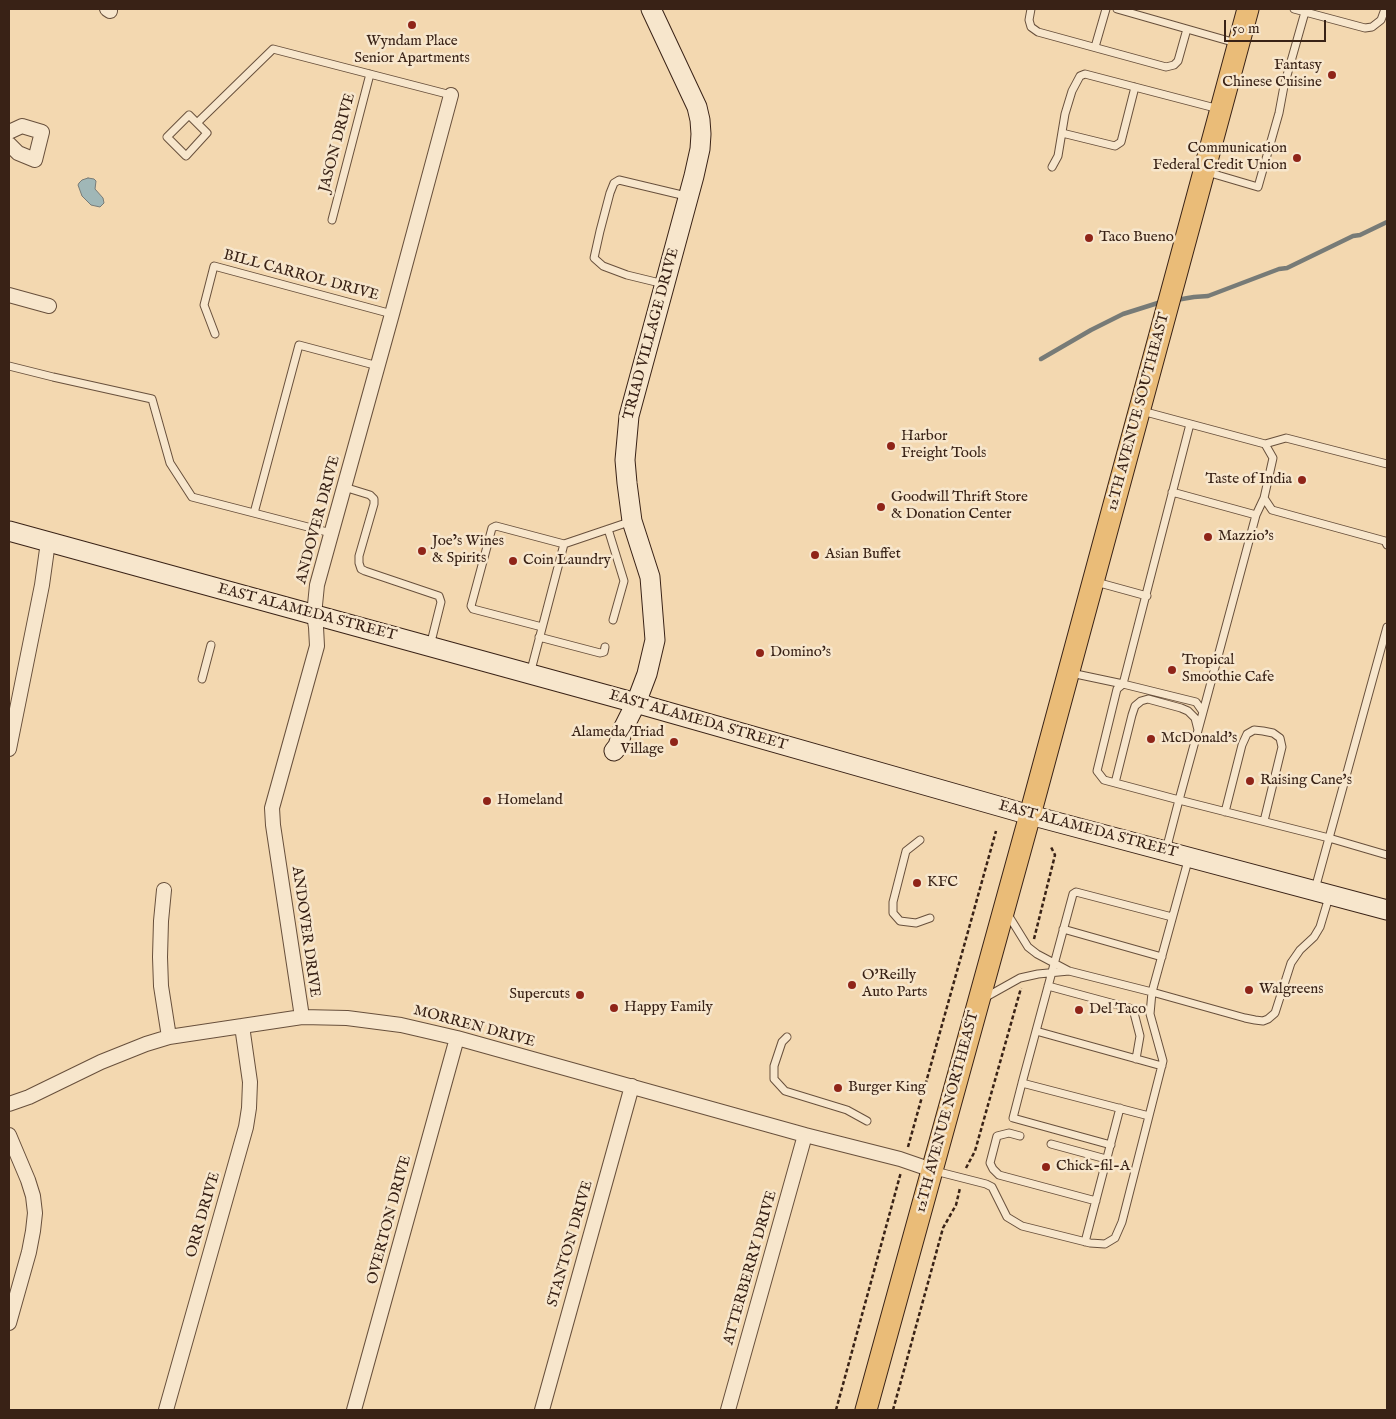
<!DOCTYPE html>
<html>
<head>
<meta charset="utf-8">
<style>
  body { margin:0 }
  #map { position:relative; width:1396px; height:1419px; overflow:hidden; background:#f3d8b0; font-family:"IM FELL English",serif }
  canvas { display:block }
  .frame { position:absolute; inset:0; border:10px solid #392216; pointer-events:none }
  .scale { position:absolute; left:1224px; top:20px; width:102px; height:22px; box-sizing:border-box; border:2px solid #392216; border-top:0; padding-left:6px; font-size:15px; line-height:18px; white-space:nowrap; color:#392216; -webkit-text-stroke:4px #f7e6cc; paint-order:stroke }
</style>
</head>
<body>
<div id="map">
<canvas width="1396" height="1419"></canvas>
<div class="frame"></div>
<div class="scale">50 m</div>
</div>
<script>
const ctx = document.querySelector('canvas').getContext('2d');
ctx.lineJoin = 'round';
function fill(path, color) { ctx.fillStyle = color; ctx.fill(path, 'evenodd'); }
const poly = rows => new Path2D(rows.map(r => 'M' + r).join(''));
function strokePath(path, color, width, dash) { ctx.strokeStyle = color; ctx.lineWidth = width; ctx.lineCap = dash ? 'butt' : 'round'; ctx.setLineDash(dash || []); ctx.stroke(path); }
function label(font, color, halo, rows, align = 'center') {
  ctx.font = font + ' "IM FELL English",serif'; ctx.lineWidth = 5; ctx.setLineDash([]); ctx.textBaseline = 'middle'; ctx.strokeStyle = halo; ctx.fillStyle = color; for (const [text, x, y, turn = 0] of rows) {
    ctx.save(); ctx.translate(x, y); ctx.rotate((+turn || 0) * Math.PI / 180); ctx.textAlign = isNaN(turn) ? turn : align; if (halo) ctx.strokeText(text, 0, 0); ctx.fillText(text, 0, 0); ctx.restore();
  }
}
const water = poly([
  [88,178,94,179,96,181,95,189,103,198,104,203,100,207,91,205,82,196,78,185,79,183,82,180,88,178]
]);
fill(water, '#a0b7b7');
strokePath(water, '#777b77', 1);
strokePath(poly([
  [1176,300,1194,297,1208,296,1279,269,1287,268,1353,236,1360,235,1387,222],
  [1041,359,1091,330,1123,314,1161,302]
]), '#777b77', 4.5);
const lane = poly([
  [1031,9,1029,20,1031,27,1038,32,1166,67,1174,65,1178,61,1187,29],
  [1117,9,1236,43],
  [1294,9,1365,28,1372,27,1381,20,1385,9],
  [1095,47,1106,9],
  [189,115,207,133,186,156,167,137,189,115],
  [197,123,273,49,451,95],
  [1062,133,1115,146,1121,142,1135,87],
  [1052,167,1058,156,1065,114,1072,91,1080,76,1085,74,1219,109],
  [1207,172,1258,187,1279,113,1284,86,1305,12],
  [332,220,370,74],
  [664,284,627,275,603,266,594,258,600,231,610,193,614,183,619,180,686,196],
  [215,334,204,305,214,266,392,314],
  [9,366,53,377,152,399,170,463,192,497,331,533],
  [1142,411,1265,444,1273,458,1264,498,1272,510,1385,541,1387,545],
  [1265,444,1286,438,1387,464],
  [344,487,370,495,374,499,374,504,359,556,359,563,361,569,365,571,439,596,441,602,430,646],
  [1172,492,1256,515],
  [254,513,299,345,378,366],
  [608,529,624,581,613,620],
  [1096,582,1147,596],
  [542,627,473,609,471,606,492,528,496,526,564,544],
  [539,637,600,653,604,652,605,647],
  [1071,673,1123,684,1190,424],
  [530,674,564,544,632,521],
  [202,679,211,645],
  [1203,712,1256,515,1264,498],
  [1115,783,1132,715,1135,706,1141,701,1148,699,1181,708,1188,711,1195,718,1198,730],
  [1225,812,1242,745,1247,734,1254,730,1263,731,1273,733,1280,738,1282,747,1264,821],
  [920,840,906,851,893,902,893,913,900,921,916,923,930,918],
  [1166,850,1179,800,1203,712,1196,702,1123,684,1117,689,1097,771,1104,780,1179,800,1329,838,1387,855],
  [1315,889,1387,627],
  [1063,929,1162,957],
  [1069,971,1152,992,1189,857],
  [1048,986,1133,1009,1140,1036,1136,1059],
  [986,997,1020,978,1038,974,1069,971,1037,954,1028,947,1007,913],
  [1036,1031,1022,1083,1149,1116],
  [787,1037,782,1042,774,1066,774,1079,785,1091,847,1110,867,1121],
  [1162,1066,1036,1031,1073,894,1076,892,1172,917],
  [1022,1083,1013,1118,1111,1145],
  [1020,1136,1009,1133,997,1136,990,1163,993,1169,999,1175,1096,1201],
  [1051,1144,1106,1159],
  [935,1171,986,1184,992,1187,1007,1217,1022,1226,1090,1243,1105,1244,1115,1238,1122,1222,1163,1061,1150,1014,1152,992,1245,1018,1255,1020,1263,1021,1268,1019,1275,1013,1291,963,1300,950,1314,937,1320,927,1329,897],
  [1085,1242,1120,1108]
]);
const street = poly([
  [107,9,110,11],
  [9,132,22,126,42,132,35,160,18,153,9,144],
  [9,295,49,306],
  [9,749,42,585,48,542],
  [164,890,161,921,160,957,161,986,169,1037],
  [302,1017,273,825,272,808,317,646,316,627,314,615,317,585,392,314,451,95],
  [9,1104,29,1097,101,1062,146,1044,169,1037,302,1017,347,1018,401,1025,457,1038,805,1135,900,1159,932,1170],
  [9,1135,28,1180,33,1196,35,1213,33,1231,29,1252,9,1323],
  [166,1410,246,1127,249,1108,250,1082,242,1026],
  [354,1410,457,1038],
  [542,1410,632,1086],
  [728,1410,805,1135]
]);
const secondary = poly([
  [9,531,636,703,1030,815,1387,910],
  [614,751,618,746,623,729,636,703,647,674,655,640,650,577,632,521,627,483,625,460,629,416,694,176,700,149,701,134,700,120,697,107,651,9]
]);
const primary = poly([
  [866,1410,1030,815,1248,9]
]);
strokePath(lane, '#68503c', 9);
strokePath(street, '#68503c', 16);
strokePath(secondary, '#392216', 21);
strokePath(primary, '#392216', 23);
strokePath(poly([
  [1034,939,1055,855,1051,847],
  [908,1147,996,831],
  [966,1168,975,1151,1021,988],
  [836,1410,901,1172],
  [893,1410,943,1228,956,1205,960,1188]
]), '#392216', 2.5, [4, 2.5]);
strokePath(lane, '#f7e6cc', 7);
strokePath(street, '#f7e6cc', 14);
strokePath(secondary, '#f7e6cc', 19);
strokePath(primary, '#eabc78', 21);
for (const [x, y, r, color] of [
  [412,25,5,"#8f2418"],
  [1332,75,5,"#8f2418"],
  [1297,158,5,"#8f2418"],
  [1089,238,5,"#8f2418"],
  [891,446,5,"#8f2418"],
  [1302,480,5,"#8f2418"],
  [881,507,5,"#8f2418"],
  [1208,537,5,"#8f2418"],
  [422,551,5,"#8f2418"],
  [815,555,5,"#8f2418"],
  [513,561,5,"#8f2418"],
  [760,653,5,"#8f2418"],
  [1172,670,5,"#8f2418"],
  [1151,739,5,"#8f2418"],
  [674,742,5,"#8f2418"],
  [1250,781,5,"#8f2418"],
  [487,801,5,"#8f2418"],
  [917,883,5,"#8f2418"],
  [852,985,5,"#8f2418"],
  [1249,990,5,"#8f2418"],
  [580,995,5,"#8f2418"],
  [614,1008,5,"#8f2418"],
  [1079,1010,5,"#8f2418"],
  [838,1088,5,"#8f2418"],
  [1046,1167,5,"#8f2418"]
]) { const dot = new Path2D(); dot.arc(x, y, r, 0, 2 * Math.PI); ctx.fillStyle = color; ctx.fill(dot); strokePath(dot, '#f7e6cc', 2); }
label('15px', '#392216', '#f7e6cc', [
  ["Wyndam Place",412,42,"center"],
  ["Senior Apartments",412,59,"center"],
  ["Fantasy",1322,66,"right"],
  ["Chinese Cuisine",1322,83,"right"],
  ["Communication",1287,149,"right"],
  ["Federal Credit Union",1287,166,"right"],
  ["Taco Bueno",1099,238],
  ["Harbor",901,437],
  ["Freight Tools",901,454],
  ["Taste of India",1292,480,"right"],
  ["Goodwill Thrift Store",891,498],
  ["& Donation Center",891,515],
  ["Mazzio's",1218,537],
  ["Joe’s Wines",432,542],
  ["& Spirits",432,559],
  ["Asian Buffet",825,555],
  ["Coin Laundry",523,561],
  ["Domino's",770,653],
  ["Tropical",1182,661],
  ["Smoothie Cafe",1182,678],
  ["Alameda/Triad",664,733,"right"],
  ["Village",664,750,"right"],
  ["McDonald's",1161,739],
  ["Raising Cane's",1260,781],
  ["Homeland",497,801],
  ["KFC",927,883],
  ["O'Reilly",862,976],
  ["Auto Parts",862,993],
  ["Walgreens",1259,990],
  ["Supercuts",570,995,"right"],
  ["Happy Family",624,1008],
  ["Del Taco",1089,1010],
  ["Burger King",848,1088],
  ["Chick-fil-A",1056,1167]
], 'left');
label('15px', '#392216', '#f7e6cc', [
  ["JASON DRIVE",338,143,-75],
  ["BILL CARROL DRIVE",301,276,15],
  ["TRIAD VILLAGE DRIVE",652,334,-75],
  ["12TH AVENUE SOUTHEAST",1139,412,-75],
  ["ANDOVER DRIVE",319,520,-75],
  ["EAST ALAMEDA STREET",307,613,15],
  ["EAST ALAMEDA STREET",698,721,16],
  ["EAST ALAMEDA STREET",1088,830,15],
  ["ANDOVER DRIVE",305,932,82],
  ["MORREN DRIVE",474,1027,15],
  ["12TH AVENUE NORTHEAST",948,1112,-75],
  ["ORR DRIVE",204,1215,-74],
  ["OVERTON DRIVE",390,1220,-75],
  ["STANTON DRIVE",571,1244,-74],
  ["ATTERBERRY DRIVE",751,1268,-74]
]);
</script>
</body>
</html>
